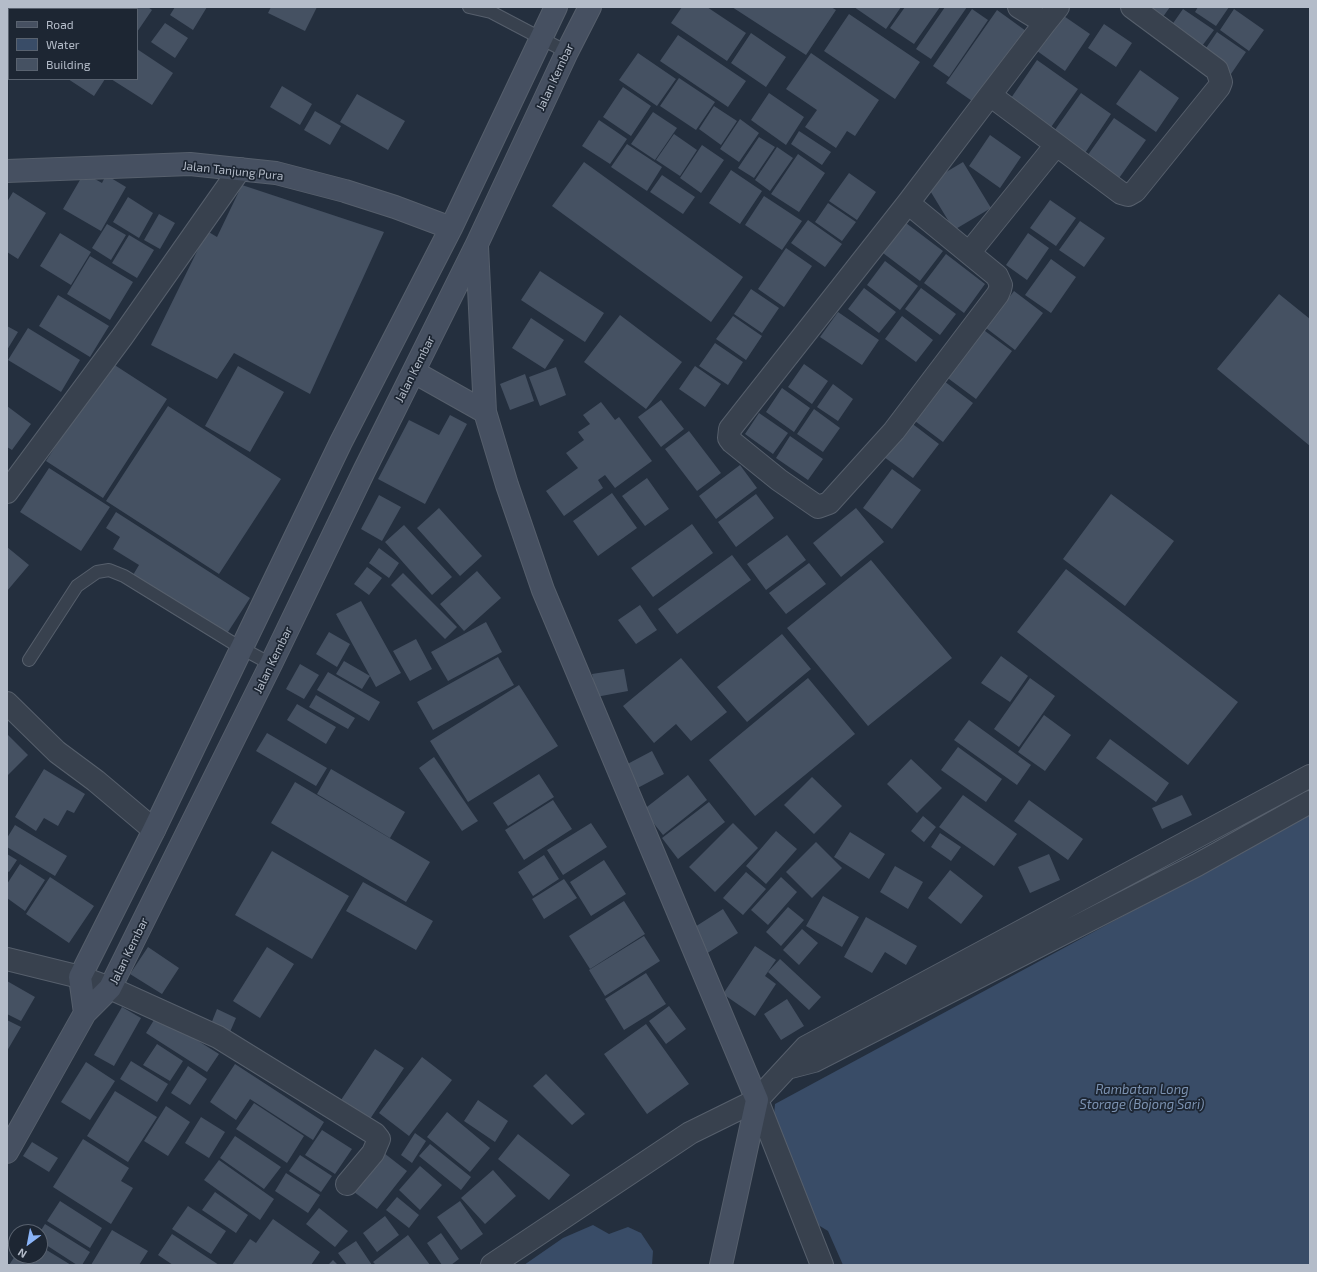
<!DOCTYPE html>
<html>
<head>
<meta charset="utf-8">
<style>
  body { margin:0 }
  #map { position:relative; width:1317px; height:1272px; overflow:hidden; background:#242f3e; font-family:"Exo 2",sans-serif }
  canvas { display:block }
  .frame { position:absolute; inset:0; border:8px solid #b4bcc9; pointer-events:none }
  .legend { position:absolute; left:8px; top:8px; width:130px; height:72px; box-sizing:border-box; background:#1d2633; border:1px solid #59626f; margin:0; padding:5px 7px; list-style:none; font-size:12px; color:#b4bcc9 }
  .legend li { display:flex; align-items:center; gap:8px; height:20px }
  .legend b { width:20px; border:1px solid #59626f }
  .north { position:absolute; left:8px; top:1224px; width:40px; height:40px; box-sizing:border-box; background:#1d2633; border:1px solid #59626f; border-radius:50%; rotate:212deg; font-size:11px; font-weight:700; line-height:16px; text-align:center; color:#b4bcc9 }
  .north::after { content:''; display:block; margin:auto; width:14px; height:18px; background:#8ab4f8; clip-path:polygon(50% 0,100% 100%,50% 72%,0 100%) }
</style>
</head>
<body>
<div id="map">
<canvas width="1317" height="1272"></canvas>
<div class="frame"></div>
<ul class="legend">
<li><b style="height:5px;background:#465061"></b>Road</li>
<li><b style="height:11px;background:#394c67"></b>Water</li>
<li><b style="height:11px;background:#455162"></b>Building</li>
</ul>
<div class="north">N</div>
</div>
<script>
const ctx = document.querySelector('canvas').getContext('2d');
ctx.lineJoin = 'round';
function fill(path, color) { ctx.fillStyle = color; ctx.fill(path, 'evenodd'); }
const poly = rows => new Path2D(rows.map(r => 'M' + r).join(''));
function strokePath(path, color, width, dash) { ctx.strokeStyle = color; ctx.lineWidth = width; ctx.lineCap = dash ? 'butt' : 'round'; ctx.setLineDash(dash || []); ctx.stroke(path); }
function label(font, color, halo, rows, align = 'center') {
  ctx.font = font + ' "Exo 2",sans-serif'; ctx.lineWidth = 3.5; ctx.setLineDash([]); ctx.textBaseline = 'middle'; ctx.strokeStyle = halo; ctx.fillStyle = color; for (const [text, x, y, turn = 0] of rows) {
    ctx.save(); ctx.translate(x, y); ctx.rotate((+turn || 0) * Math.PI / 180); ctx.textAlign = isNaN(turn) ? turn : align; if (halo) ctx.strokeText(text, 0, 0); ctx.fillText(text, 0, 0); ctx.restore();
  }
}
fill(poly([
  [1310,815,1310,1265,843,1265,828,1231,815,1223,773,1125,775,1104],
  [593,1225,609,1234,628,1227,641,1233,653,1251,652,1265,524,1265,563,1238]
]), '#394c67');
fill(poly([
  [7,7,9,8,9,67,7,70],
  [47,7,84,7,83,9,50,9],
  [118,7,148,7,152,10,137,32,137,9,117,9],
  [175,7,207,7,193,30,170,15],
  [271,7,317,7,305,31,268,13],
  [682,7,707,7,746,33,727,61,671,23],
  [732,7,831,7,836,10,806,55],
  [854,7,901,7,886,29],
  [905,7,940,7,914,44,890,28],
  [945,7,967,7,931,59,916,49],
  [1140,7,1170,7,1160,21],
  [1198,7,1229,7,1216,26,1195,12],
  [972,9,988,20,949,77,933,66],
  [1183,9,1214,30,1199,50,1169,29],
  [1234,9,1264,30,1249,51,1220,30],
  [997,10,1026,31,975,103,946,83],
  [1058,12,1090,34,1065,71,1033,48],
  [849,14,920,62,895,99,824,51],
  [165,23,188,38,175,58,151,42],
  [1104,24,1132,43,1116,67,1088,48],
  [1217,32,1246,52,1231,74,1202,54],
  [751,33,786,57,766,87,731,63],
  [678,35,746,81,728,107,660,61],
  [137,49,173,73,152,105,111,79,137,79],
  [638,53,676,79,657,106,619,80],
  [811,53,879,100,855,136,847,131,836,148,805,127,817,110,786,89],
  [1037,60,1078,89,1049,130,1009,101],
  [1140,70,1179,98,1156,132,1116,104],
  [679,78,715,102,696,130,660,106],
  [68,79,105,79,94,96],
  [282,86,312,104,300,125,270,107],
  [623,87,651,106,631,136,603,117],
  [769,93,804,117,786,145,751,120],
  [1081,93,1111,114,1083,156,1052,134],
  [357,94,405,121,388,150,340,122],
  [714,106,737,121,721,145,699,129],
  [315,111,341,126,330,145,304,130],
  [653,112,677,128,655,160,631,144],
  [1114,118,1146,140,1117,181,1085,159],
  [740,119,759,133,739,162,720,149],
  [599,120,627,139,610,164,582,146],
  [799,131,831,152,822,165,791,144],
  [674,134,697,150,680,176,656,160],
  [990,135,1021,157,1000,188,969,166],
  [759,137,775,147,754,178,738,168],
  [627,144,662,167,647,191,611,167],
  [702,145,724,160,701,193,680,178],
  [777,147,793,158,770,191,755,180],
  [798,154,825,173,799,212,771,194],
  [584,162,743,277,711,322,552,206],
  [963,162,991,208,954,230,926,184],
  [731,170,762,191,740,224,709,203],
  [84,173,102,183,106,175,126,187,101,231,63,209],
  [849,173,876,192,857,220,829,201],
  [662,175,695,197,683,214,650,192],
  [242,185,384,232,310,394,234,353,217,379,151,345,207,231,217,237],
  [13,192,46,213,18,259,7,252,7,202],
  [764,196,802,221,782,250,745,225],
  [128,197,153,213,139,238,113,222],
  [1050,200,1076,218,1056,246,1030,228],
  [828,203,856,222,842,241,815,222],
  [159,214,175,223,160,249,144,240],
  [808,220,842,244,825,267,791,243],
  [902,220,943,251,920,281,879,250],
  [1080,221,1105,238,1084,267,1059,250],
  [107,224,126,235,111,260,92,248],
  [60,233,91,252,71,285,40,266],
  [1028,233,1049,248,1027,280,1006,265],
  [129,235,154,250,137,278,112,263],
  [786,248,812,266,784,307,758,289],
  [946,254,985,284,964,313,924,283],
  [90,256,133,282,110,320,67,294],
  [1051,259,1076,277,1051,313,1025,295],
  [885,261,918,286,900,310,867,285],
  [540,271,604,313,585,342,521,300],
  [864,288,896,312,879,333,848,309],
  [921,288,956,314,940,335,905,309],
  [751,289,779,308,762,333,734,314],
  [1014,291,1043,313,1015,350,986,328],
  [1279,294,1310,319,1310,446,1217,369],
  [58,295,109,326,90,357,39,326],
  [838,312,879,340,862,365,820,337],
  [620,315,682,362,646,409,584,362],
  [733,316,762,336,746,360,716,339],
  [902,316,933,340,916,362,885,339],
  [531,318,564,340,545,369,512,348],
  [7,326,18,332,7,350],
  [28,328,80,360,61,392,8,360],
  [981,328,1012,351,976,399,945,376],
  [715,343,743,362,728,385,699,366],
  [110,362,167,399,103,498,46,461],
  [804,364,828,381,812,404,788,387],
  [238,366,284,392,250,452,205,426],
  [695,366,721,384,705,407,679,389],
  [556,367,566,395,540,406,529,377],
  [525,374,534,401,510,410,500,384],
  [940,378,973,403,943,442,911,418],
  [833,384,853,399,838,421,817,407],
  [782,388,810,408,794,432,766,412],
  [661,400,684,429,661,447,638,417],
  [601,402,615,420,619,417,652,461,615,488,605,475,598,480,603,488,564,516,546,491,578,468,566,453,584,440,578,432,590,424,583,415],
  [7,406,31,424,12,450,7,447],
  [168,406,281,479,219,574,106,501],
  [814,409,840,428,823,452,797,434],
  [759,413,788,433,773,454,745,434],
  [450,415,467,424,425,504,378,479,409,420,439,435],
  [910,422,939,444,913,478,884,457],
  [689,431,721,473,697,491,665,449],
  [790,436,823,459,808,480,776,458],
  [740,465,757,488,716,519,699,496],
  [49,468,110,507,81,551,20,512],
  [892,469,921,490,892,529,863,508],
  [647,478,669,509,645,526,622,496],
  [612,493,637,528,598,556,573,521],
  [756,494,774,518,736,547,718,522],
  [1111,494,1174,541,1125,606,1063,559],
  [379,495,401,507,382,541,361,529],
  [439,508,482,556,460,576,417,528],
  [856,508,884,542,841,577,813,543],
  [116,512,250,598,226,635,133,575,139,565,113,549,120,537,106,528],
  [692,524,713,553,653,597,631,568],
  [404,525,452,577,432,595,385,542],
  [787,535,806,560,766,590,747,564],
  [7,547,29,565,7,591],
  [379,548,399,563,389,578,369,563],
  [732,555,751,580,677,634,658,609],
  [871,560,952,658,868,726,787,628],
  [809,563,826,584,786,614,769,593],
  [367,567,382,578,369,595,354,584],
  [1066,569,1238,702,1188,765,1017,632],
  [477,571,501,598,464,631,440,604],
  [403,573,457,627,445,639,391,585],
  [361,601,401,673,376,687,336,614],
  [640,605,657,630,636,644,618,620],
  [486,622,502,652,448,681,431,652],
  [329,632,350,644,337,667,316,654],
  [782,634,811,669,747,722,717,687],
  [416,639,432,669,410,681,393,651],
  [1001,656,1028,676,1010,702,981,683],
  [498,657,514,685,433,730,417,702],
  [681,658,727,712,691,741,676,724,654,743,623,706],
  [344,661,370,676,362,689,336,674],
  [300,664,319,675,304,699,286,689],
  [624,669,628,691,596,697,592,674],
  [328,672,380,702,369,721,317,690],
  [808,678,855,734,755,816,709,760],
  [1030,678,1055,696,1019,747,994,729],
  [519,685,558,746,468,802,430,741],
  [316,695,355,718,348,729,309,707],
  [297,704,336,727,326,744,287,720],
  [1044,715,1071,735,1045,771,1018,752],
  [969,720,1031,765,1017,785,954,740],
  [267,733,327,768,316,786,256,751],
  [7,734,28,755,7,776],
  [1110,739,1169,783,1156,802,1096,758],
  [958,747,1002,779,986,802,941,770],
  [652,751,664,774,630,792,618,769],
  [434,757,478,821,462,831,419,768],
  [911,759,942,788,917,813,887,784],
  [44,769,85,794,74,813,67,810,58,826,44,818,36,831,15,817],
  [331,769,405,812,390,838,317,794],
  [539,774,554,797,508,826,493,803],
  [688,775,707,800,663,835,643,810],
  [812,777,842,806,814,834,784,805],
  [295,782,430,862,406,902,271,823],
  [963,795,1017,834,994,866,939,827],
  [1182,795,1192,815,1162,829,1152,808],
  [553,800,572,829,524,860,505,830],
  [1029,800,1083,839,1068,860,1014,821],
  [709,802,725,822,678,859,662,838],
  [923,816,936,827,924,842,911,831],
  [591,823,607,847,563,875,547,850],
  [733,823,758,848,715,892,689,867],
  [15,825,67,856,55,876,7,847,7,838],
  [776,831,797,849,766,884,746,866],
  [850,832,885,854,869,879,834,857],
  [940,833,961,847,951,861,931,847],
  [816,842,842,868,812,898,786,872],
  [272,851,349,896,312,959,235,915],
  [7,854,17,860,9,872,7,871],
  [1049,854,1060,880,1030,893,1018,867],
  [544,855,559,879,533,896,518,872],
  [604,860,626,894,591,916,570,882],
  [20,864,45,880,25,911,7,898,7,884],
  [895,866,923,882,908,909,880,892],
  [950,870,983,896,961,924,928,898],
  [746,872,766,889,743,915,723,898],
  [50,877,94,906,69,943,26,914],
  [781,877,797,892,768,925,751,910],
  [564,879,577,898,544,919,532,899],
  [363,882,433,921,416,950,346,911],
  [823,896,859,917,842,947,806,926],
  [624,901,645,934,590,969,569,936],
  [788,907,804,920,781,946,766,932],
  [723,909,738,933,703,956,687,932],
  [866,917,917,946,906,965,885,952,872,973,844,957],
  [802,929,818,943,799,965,783,950],
  [644,936,660,961,605,996,589,970],
  [755,946,776,960,765,976,776,984,755,1016,723,994],
  [148,947,179,968,162,994,130,974],
  [267,947,294,964,260,1018,233,1001],
  [780,959,821,997,809,1010,768,972],
  [646,973,666,1004,624,1030,605,999],
  [7,981,35,997,21,1021,7,1014],
  [787,999,804,1026,781,1040,764,1014],
  [669,1006,686,1029,666,1044,649,1021],
  [122,1007,141,1018,114,1066,94,1055],
  [217,1009,236,1018,230,1032,211,1024],
  [157,1015,219,1054,207,1072,146,1033],
  [7,1020,21,1027,7,1051],
  [646,1024,689,1084,647,1114,604,1054],
  [157,1044,183,1061,170,1081,143,1065],
  [375,1049,404,1068,368,1122,339,1103],
  [422,1057,452,1080,409,1136,379,1113],
  [131,1061,168,1084,157,1102,120,1079],
  [86,1062,115,1081,90,1120,61,1102],
  [235,1064,324,1122,313,1140,250,1099,236,1120,210,1102],
  [188,1066,207,1079,190,1105,171,1093],
  [546,1074,585,1114,572,1125,533,1086],
  [115,1091,157,1117,128,1162,87,1136],
  [478,1100,508,1121,495,1142,464,1121],
  [254,1103,304,1136,287,1163,236,1129],
  [166,1106,190,1122,168,1156,144,1141],
  [447,1112,490,1148,470,1172,427,1137],
  [201,1117,225,1132,209,1158,185,1143],
  [322,1130,352,1149,335,1174,305,1155],
  [415,1133,426,1141,412,1163,401,1155],
  [518,1134,570,1175,549,1200,498,1159],
  [235,1136,281,1167,264,1189,220,1158],
  [83,1139,129,1168,121,1181,133,1188,111,1224,53,1187],
  [32,1142,58,1158,49,1172,23,1156],
  [430,1144,471,1177,461,1190,419,1156],
  [384,1153,407,1171,377,1209,354,1192],
  [300,1155,332,1176,321,1192,289,1171],
  [219,1160,274,1199,260,1220,204,1180],
  [420,1166,442,1185,420,1210,399,1190],
  [493,1170,516,1196,485,1224,461,1198],
  [286,1173,320,1195,308,1213,275,1191],
  [215,1192,248,1215,236,1233,202,1210],
  [397,1197,419,1215,409,1228,386,1210],
  [60,1201,102,1228,90,1248,47,1221],
  [460,1201,483,1234,461,1250,437,1217],
  [188,1206,226,1231,211,1254,172,1229],
  [319,1208,348,1231,335,1247,306,1224],
  [385,1216,399,1235,377,1252,363,1233],
  [273,1219,320,1252,311,1265,232,1265,250,1239,256,1243],
  [45,1224,90,1252,82,1265,77,1265,40,1241,40,1232],
  [112,1230,148,1251,139,1265,91,1265],
  [441,1233,459,1259,451,1265,442,1265,427,1243],
  [172,1234,219,1265,173,1265,158,1255],
  [408,1235,430,1265,376,1265,373,1262],
  [356,1241,372,1265,347,1265,338,1253],
  [40,1246,71,1265,9,1265,15,1256,40,1256],
  [333,1260,338,1265,328,1265]
]), '#455162');
const lane = poly([
  [469,7,491,12,567,52],
  [29,660,77,586,97,572,109,570,124,576,241,648,271,664]
]);
const street = poly([
  [1019,7,1045,23,1058,7],
  [1045,23,990,95,1121,193,1128,195,1135,191,1219,87,1221,82,1217,70,1132,7],
  [908,203,997,276,1001,285,1000,289,998,294,894,431,829,503,818,507,779,480,732,442,729,438,730,429,908,203,990,95],
  [969,253,1056,145],
  [7,492,122,337,240,169],
  [7,703,57,752,96,781,154,830],
  [7,959,80,977,110,988,218,1037,375,1134,379,1139,373,1153,347,1184],
  [787,1068,814,1061,1197,865,1310,802],
  [757,1100,822,1265],
  [492,1265,690,1133,757,1100,806,1047,1310,776]
]);
const secondary = poly([
  [7,171,190,164,276,173,345,191,395,207,451,228],
  [477,246,485,412,507,485,543,590,757,1100,721,1265],
  [414,372,485,412],
  [85,1013,80,977,154,830,341,442,451,228,556,7],
  [7,1152,85,1013,110,988,271,664,364,471,477,244,567,52,590,7]
]);
strokePath(lane, '#565f6c', 14);
strokePath(street, '#565f6c', 24);
strokePath(secondary, '#565f6c', 24);
strokePath(lane, '#38414e', 12);
strokePath(street, '#38414e', 22);
strokePath(secondary, '#465061', 22);
label('12px', '#b4bcc9', '#1d2633', [
  ["Jalan Kembar",555,77,-65],
  ["Jalan Tanjung Pura",233,171,6],
  ["Jalan Kembar",415,369,-63],
  ["Jalan Kembar",273,660,-64],
  ["Jalan Kembar",129,951,-64]
]);
label('italic 13px', '#7c92b1', '#1d2633', [
  ["Rambatan Long",1142,1090],
  ["Storage (Bojong Sari)",1142,1105]
]);
</script>
</body>
</html>
